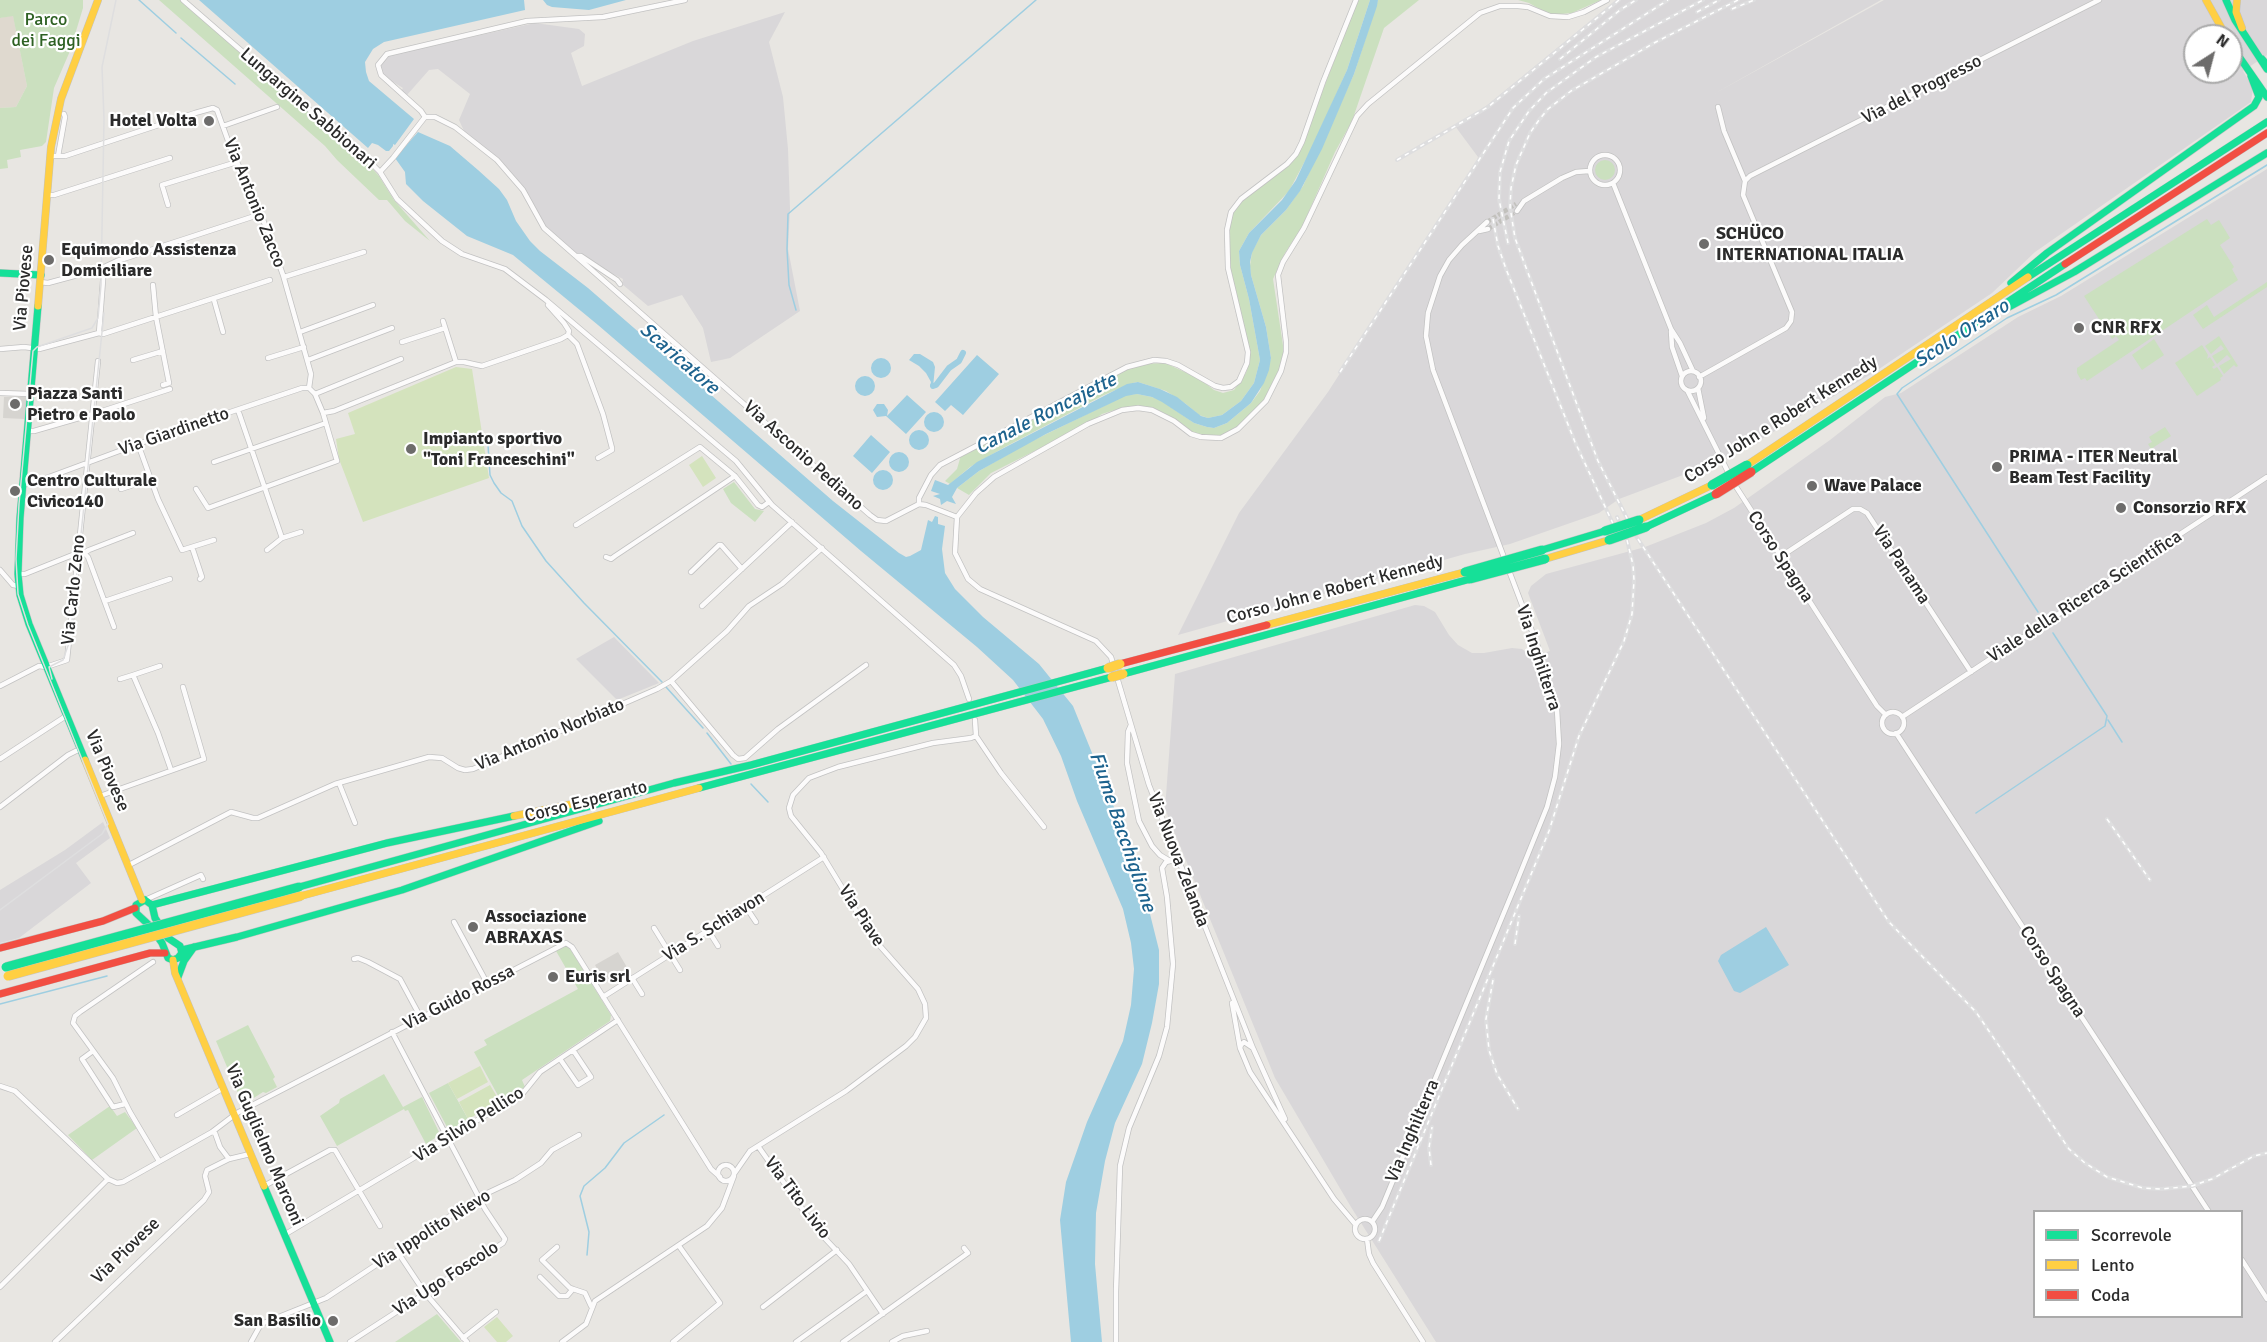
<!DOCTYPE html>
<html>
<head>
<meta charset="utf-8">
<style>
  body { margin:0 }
  #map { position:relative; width:2267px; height:1342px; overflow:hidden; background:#e8e6e2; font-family:Signika,sans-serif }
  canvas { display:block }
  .legend { position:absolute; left:2033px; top:1210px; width:210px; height:108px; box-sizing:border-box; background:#fff; border:2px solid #aaa; margin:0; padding:8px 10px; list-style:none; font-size:18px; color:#2b2b2b }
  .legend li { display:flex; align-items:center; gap:12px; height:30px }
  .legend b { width:30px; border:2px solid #aaa }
  .north { position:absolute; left:2183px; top:24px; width:60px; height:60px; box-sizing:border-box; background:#fff; border:2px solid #aaa; border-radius:50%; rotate:36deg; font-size:16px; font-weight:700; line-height:24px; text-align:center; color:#2b2b2b }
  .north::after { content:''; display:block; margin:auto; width:21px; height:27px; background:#6d6c6b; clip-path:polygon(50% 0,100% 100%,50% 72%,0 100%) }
</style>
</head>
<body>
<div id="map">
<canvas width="2267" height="1342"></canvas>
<ul class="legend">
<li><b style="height:8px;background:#16e098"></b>Scorrevole</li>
<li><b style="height:8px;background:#ffcf43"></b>Lento</li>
<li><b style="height:8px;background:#f24e42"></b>Coda</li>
</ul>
<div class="north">N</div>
</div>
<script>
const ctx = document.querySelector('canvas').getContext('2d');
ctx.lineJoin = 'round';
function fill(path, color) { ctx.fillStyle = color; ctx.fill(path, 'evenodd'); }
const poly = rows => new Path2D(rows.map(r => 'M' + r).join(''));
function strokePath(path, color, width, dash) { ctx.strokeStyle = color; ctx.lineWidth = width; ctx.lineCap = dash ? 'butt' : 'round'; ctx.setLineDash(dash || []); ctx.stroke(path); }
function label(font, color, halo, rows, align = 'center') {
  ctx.font = font + ' Signika,sans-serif'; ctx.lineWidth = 4.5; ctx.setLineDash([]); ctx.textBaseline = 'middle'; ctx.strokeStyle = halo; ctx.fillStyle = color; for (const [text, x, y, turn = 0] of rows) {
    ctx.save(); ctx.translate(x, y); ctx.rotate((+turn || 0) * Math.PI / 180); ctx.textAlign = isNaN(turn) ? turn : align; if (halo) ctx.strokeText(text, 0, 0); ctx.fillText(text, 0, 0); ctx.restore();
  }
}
fill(poly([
  [1616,0,1881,0,1712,95,1884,0,2267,0,2267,55,2243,71,2253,88,2251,102,2035,252,1992,293,1873,373,1731,457,1619,499,1599,513,1510,544,1465,554,1178,635,1239,513,1328,392,1477,160,1478,157,1455,126,1486,106],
  [2195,36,2231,36,2231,72,2195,72],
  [785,12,769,42,783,97,788,149,790,209,788,249,800,311,730,358,721,360,711,362,703,328,682,295,648,306,622,284,623,279,576,255,545,227,511,173,465,133,459,120,470,94,438,69,429,70,407,95,401,91,403,88,380,74,380,61,390,55,535,23,579,29,585,34,584,46,571,53,582,86,693,41],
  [2267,169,2267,1342,1436,1342,1351,1207,1275,1078,1165,809,1175,674,1415,605,1424,606,1435,612,1449,635,1458,645,1472,653,1484,653,1512,648,1522,649,1533,657,1550,651,1528,593,1531,586,1546,574,1645,547,1706,523,1734,508,1830,440,1885,397,1901,393,2018,317,2061,296],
  [2034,1212,2242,1212,2242,1316,2034,1316],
  [614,637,659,683,617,700,576,659],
  [103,822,110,838,76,863,91,883,19,938,0,943,0,890,65,850]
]), '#d9d7d9');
fill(poly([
  [13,15,27,86,16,107,0,108,0,18]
]), '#dfd9cf');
fill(poly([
  [0,0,83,0,83,8,70,51,54,88,46,142,42,146,20,150,21,157,7,160,8,168,0,169,0,108,16,107,27,86,13,16,0,18],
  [159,0,180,0,369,165,379,176,394,200,430,241,405,221,387,200,379,200,337,160,325,146],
  [1358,0,1370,0,1347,70,1313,146,1289,191,1249,233,1239,251,1240,265,1249,299,1260,360,1254,383,1241,401,1222,415,1208,418,1199,415,1186,404,1166,391,1138,382,1133,383,1104,395,1005,447,970,467,950,484,945,481,957,469,961,455,1074,398,1127,368,1139,364,1165,363,1200,379,1214,390,1223,393,1234,390,1246,373,1249,363,1250,352,1229,268,1228,229,1232,213,1241,200,1297,156],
  [1378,0,1419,0,1384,28,1352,121,1335,152,1302,227,1285,253,1273,279,1284,352,1279,370,1264,400,1230,435,1212,440,1191,435,1163,415,1138,408,1121,408,1102,414,1088,424,991,473,969,495,957,488,979,471,1026,444,1126,395,1137,394,1152,397,1162,401,1194,423,1207,427,1214,428,1227,423,1251,403,1260,391,1271,358,1266,327,1251,275,1250,266,1252,252,1261,235,1286,210,1303,186,1354,74],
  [1518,0,1601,0,1572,13,1550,15,1529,3],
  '1595 170a10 10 0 1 1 20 0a10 10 0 1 1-20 0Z',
  [2207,219,2211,225,2219,220,2230,238,2220,245,2234,267,2232,269,2238,280,2087,381,2085,378,2081,380,2077,373,2077,368,2119,340,2116,336,2112,339,2084,296],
  [2267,282,2267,287,2203,329,2193,315,2207,305,2214,317],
  [2219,336,2238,366,2236,367,2234,365,2224,374,2219,366,2231,359,2227,355,2217,364,2212,356,2224,349,2221,345,2211,354,2205,346],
  [2154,339,2164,355,2142,370,2132,355],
  [2202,345,2208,355,2207,359,2210,357,2215,365,2212,367,2214,369,2217,367,2223,376,2220,378,2221,380,2197,396,2175,363],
  [2165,427,2171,436,2151,449,2148,444,2152,442,2149,437],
  [734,482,755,509,764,511,755,522,731,503,723,489],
  [565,946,569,947,611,1015,610,1021,522,1080,525,1087,501,1101,474,1052,487,1045,484,1040,578,989,556,951],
  [248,1025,275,1077,273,1079,277,1087,266,1093,263,1092,246,1103,241,1100,216,1041],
  [384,1074,403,1107,422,1097,439,1132,438,1136,426,1144,408,1110,405,1111,404,1109,337,1146,320,1116,339,1103,340,1099],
  [448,1083,468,1119,454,1128,447,1127,429,1093],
  [110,1106,117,1116,125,1112,137,1128,92,1160,68,1135],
  [437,1314,461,1342,394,1342,395,1342]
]), '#cbe0bf');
fill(poly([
  [456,367,472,369,489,478,363,522,339,459,336,439,355,434,348,413],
  [702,456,716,478,703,487,689,465],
  [480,1066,488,1082,457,1099,448,1083],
  [490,1085,500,1102,468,1119,459,1102],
  [497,1317,513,1336,506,1342,497,1342,484,1327]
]), '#d4e3bd');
fill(poly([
  [4,397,27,397,25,419,3,418],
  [618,952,628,969,605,982,595,965]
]), '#d6d4d0');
fill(poly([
  [199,0,524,0,525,10,384,42,373,49,365,62,366,72,369,81,414,119,395,145,393,144,393,146,389,151,386,151,378,145,372,143,368,148],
  [543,0,626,0,589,10,552,7,547,5],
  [1370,0,1378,0,1377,6,1354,74,1322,149,1300,191,1286,210,1261,235,1252,253,1250,262,1251,275,1266,327,1271,358,1269,370,1264,383,1251,403,1227,423,1214,428,1207,427,1194,423,1162,402,1152,397,1137,394,1126,396,1046,434,979,471,957,488,952,497,956,504,947,501,941,505,940,499,933,496,940,494,931,491,935,480,948,485,977,462,1127,384,1138,382,1160,389,1177,397,1201,416,1208,418,1222,415,1241,401,1254,383,1260,360,1249,299,1240,265,1239,251,1249,233,1282,200,1296,180,1347,70],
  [418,132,450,146,478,170,499,189,507,200,516,221,530,241,540,251,588,288,833,501,899,553,906,557,910,556,921,550,928,520,932,522,935,516,938,517,938,524,945,526,942,549,945,573,955,589,983,617,1039,664,1073,706,1122,827,1147,902,1159,950,1159,984,1152,1023,1142,1064,1115,1123,1105,1161,1096,1213,1095,1264,1102,1342,1071,1342,1060,1220,1066,1182,1087,1122,1123,1041,1131,1005,1134,969,1131,943,1123,909,1077,801,1061,756,1043,719,1013,680,977,647,861,551,598,325,513,255,467,236,423,201,406,184,405,172,395,158],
  [914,354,920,354,933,362,935,367,933,387,930,386,931,382,926,373,919,366,909,360],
  [977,355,999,374,963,415,951,405,945,411,935,402],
  '871 368a10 10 0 1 1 20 0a10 10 0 1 1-20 0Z',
  '855 386a10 10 0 1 1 20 0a10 10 0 1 1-20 0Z',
  [907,395,926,412,906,434,886,416,877,417,873,410,877,404,884,404,888,410,887,416],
  '924 422a10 10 0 1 1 20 0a10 10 0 1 1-20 0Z',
  '909 440a10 10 0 1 1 20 0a10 10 0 1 1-20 0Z',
  [871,435,890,452,872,473,853,456],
  '889 462a10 10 0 1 1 20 0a10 10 0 1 1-20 0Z',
  '873 480a10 10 0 1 1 20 0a10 10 0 1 1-20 0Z',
  [1766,927,1789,965,1740,993,1734,991,1718,961,1721,955]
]), '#9ecee1');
strokePath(poly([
  [139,0,176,33],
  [181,38,235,84],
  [796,310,789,285,787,249,788,214,1036,0],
  [488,445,490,475,494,483,501,493,512,501,522,526,546,561,584,603,662,682],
  [2038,612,1897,394,1902,388,2007,318,2056,295,2267,165],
  [666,687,703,728],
  [2108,720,2122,742],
  [707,733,731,764],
  [751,784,768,802],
  [1976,813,2105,726,2107,716,2053,633],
  [0,1004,107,976],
  [587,1255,589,1232,580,1196,584,1186,605,1168,624,1143,664,1115]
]), '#9ecee1', 1.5);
strokePath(poly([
  [933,386,936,385,949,368,959,361,963,353]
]), '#9ecee1', 6);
strokePath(poly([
  [1487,222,1516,204],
  [1488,229,1517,211]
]), '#c2c1bd', 4.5, [4.5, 2]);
const street = poly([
  [183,0,372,164,380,172,397,199,442,241,462,254,505,269,546,300,736,461,772,505,954,665,961,676,969,699],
  [1718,107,1724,131,1745,181],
  [425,117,435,117,455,127,497,160,523,190,544,228,870,515,877,520,886,521,919,504,919,498,931,475,940,465,1127,367,1154,360,1166,361,1178,365,1215,386,1223,388,1231,387,1239,381,1247,363,1248,352,1228,268,1227,230,1231,212,1241,199,1287,164,1296,154,1302,142,1323,82,1356,0],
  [425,117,421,111,381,75,378,65,387,54,527,21,603,17,685,0],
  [223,126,277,107],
  '1590 170a15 15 0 1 1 30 0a15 15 0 1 1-30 0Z',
  [50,156,65,156,195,113,213,108,217,110,231,149,261,214,283,275,311,374,309,388],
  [58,156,65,117,64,114],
  [380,172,393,158,425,117],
  [1613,183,1671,329,1680,343,1693,371],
  [48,195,54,195,170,158],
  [168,205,162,185,237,162],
  [1517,211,1524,201,1562,178,1576,172,1589,171],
  [1487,222,1462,245,1449,260,1440,276,1428,313,1426,336,1433,370,1505,560],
  [1479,231,1488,229],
  [576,256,581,256,617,280,620,284],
  [284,277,364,252],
  [40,282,48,283,100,269,117,261,261,214],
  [153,285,156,317,169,383,163,385],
  [214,300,223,332],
  [548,305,564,323,569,331,568,335,577,344,603,414,612,448,612,450,598,458],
  [443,321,456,362],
  [1671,331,1672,347,1682,376],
  [300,332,373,305],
  [99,333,104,267],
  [402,342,445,328],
  [0,349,24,347,39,349,99,333,103,334,270,280],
  [268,358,304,347],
  [133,360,163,351],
  [308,360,392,328],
  '1681 381a10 10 0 1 1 20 0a10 10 0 1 1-20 0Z',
  [1699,377,1786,328,1791,321,1792,312,1743,195,1745,181,1750,176,2099,0],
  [1698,388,1704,418],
  [1687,390,1729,474],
  [0,393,30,394],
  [315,394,401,359],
  [238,410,282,538],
  [323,413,334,411,456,362,464,362,482,366,561,339,568,335],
  [27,431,34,431,93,414,170,389],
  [138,444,158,499,182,550,214,540],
  [214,462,326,423],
  [1733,482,1877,706,1886,715],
  [23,484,30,484,168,433,302,388,309,388],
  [121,489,151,479],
  [196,489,208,508,337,461,323,413,315,394,309,388],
  [919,504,926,505,957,517],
  [576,525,700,447,735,476,758,505,762,507,769,502],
  [192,547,202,577,200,579],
  [267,550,282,538,301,532],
  [84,553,88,557,114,627],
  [606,557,611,559,615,556,735,476],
  [1780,557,1853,509,1860,509,1867,513,1971,672],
  [0,570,13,585,19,586],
  [691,572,719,545,721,545,742,569],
  [18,574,25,574,75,554,84,553,89,550,133,533],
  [105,601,170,579],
  [702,606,792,522],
  [160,666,133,675,158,733,171,770],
  [120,679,133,675],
  [671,681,733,755,738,759,745,758,778,729,866,665],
  [0,686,39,666,46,667,67,660,98,361],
  '1882 723a11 11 0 1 1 22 0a11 11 0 1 1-22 0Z',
  [1902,717,2267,477],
  [975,720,976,736],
  [1131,725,1128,732,1127,763,1139,821,1152,846,1160,855,1170,861],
  [1896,733,2209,1212],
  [976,736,1001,773,1044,827],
  [0,759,66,716],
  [339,783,355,823],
  [100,796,204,759,183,687],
  [0,807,68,755,80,749],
  [129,865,231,812,253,818,258,818,335,784,429,757,442,758,458,768,465,770,473,769,657,689,671,681,727,631,749,606,782,584,822,548],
  [145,900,201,875,203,879],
  [746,907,756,922],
  [454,922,487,983],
  [654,928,680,970],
  [708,930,718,946],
  [354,959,358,958,368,962,400,979,421,1018],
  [153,962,80,1012,75,1016,73,1023,113,1078,130,1112,159,1161],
  [632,978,642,994],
  [603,997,824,857],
  [1232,1003,1240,1048,1250,1072,1334,1199,1356,1225],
  [1240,1048,1241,1045,1244,1042,1253,1048,1285,1119],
  [1253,1048,1149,785,1111,657,1096,641,980,589,968,579,955,553,957,517,976,493,994,477,1088,424,1122,410,1138,408,1152,410,1174,421,1191,434,1201,437,1221,438,1238,429,1266,401,1281,371,1286,352,1286,342,1278,275,1283,262,1304,228,1357,116,1368,104,1480,13,1500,6,1518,6,1528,7,1550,16,1568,17,1584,12,1607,0],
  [93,1051,82,1059,113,1107,125,1104],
  [560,1059,578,1085,591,1077,573,1050],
  [0,1086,15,1091,108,1179],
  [177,1115,222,1089],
  [212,1132,215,1133,220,1147,229,1159],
  [758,1146,818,1231,849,1264,883,1314],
  '718 1173a8 8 0 1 1 16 0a8 8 0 1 1-16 0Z',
  [734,1174,750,1151,846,1091,906,1046,915,1037,926,1018,925,1004,918,989,872,937,821,853,791,816,789,808,793,795,809,778,838,767,933,743,971,738,976,736],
  [264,1186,330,1150,335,1150,380,1226],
  '1355 1229a10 10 0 1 1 20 0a10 10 0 1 1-20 0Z',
  [1372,1222,1382,1207,1515,886,1547,807,1555,777,1559,744,1557,710,1541,655,1508,568],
  [284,1235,523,1093,540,1072,618,1020],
  [1367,1239,1369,1254,1373,1263,1423,1342],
  [557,1247,542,1260,570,1288,585,1293,591,1306],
  [397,1251,425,1293,467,1342],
  [2242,1260,2267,1299],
  [540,1277,559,1296,567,1296,573,1289],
  [0,1287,108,1179,117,1183,123,1182,212,1132,237,1113,566,943,572,947,711,1169,720,1177],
  [763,1307,837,1250],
  [463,1338,496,1312],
  [55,1342,204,1200,209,1192,205,1176,207,1170,229,1159,250,1154],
  [251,1342,261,1324,326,1298,479,1197,515,1180,541,1163,552,1150,579,1135],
  [350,1342,503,1243,505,1239,485,1209,392,1032],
  [562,1342,586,1324,595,1301,707,1226,722,1208,734,1176],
  [673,1342,720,1303,679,1246],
  [796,1342,867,1291],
  [843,1342,968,1253,964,1248],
  [892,1342,903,1336,927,1331],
  [1116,1342,1116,1292,1120,1166,1129,1128,1159,1056,1167,1027,1173,964,1167,897,1162,868,1166,862,1178,859]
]);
const fast = poly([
  [2226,0,2235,20,2267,69],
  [2231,45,2267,97],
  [2262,59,2267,65],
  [0,273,41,275],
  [2028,277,2267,122],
  [2011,283,2047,253,2254,106,2259,97,2251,76],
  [38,306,20,518,18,574,20,595,29,624,85,760],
  [2009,307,2074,272,2267,153],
  [1751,472,2065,264],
  [1646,527,1716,494],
  [1542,550,1605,531],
  [1123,674,1470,579],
  [699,788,1112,677],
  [299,887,674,783,751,765,1108,668],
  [145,900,152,905,155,918,168,938,180,946,182,953,178,958,173,960,168,958,162,943,150,926,136,913,136,905,145,900],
  [152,905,387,843,514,816],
  [182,950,237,937,402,890,599,821],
  [178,977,184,961,194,947],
  [264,1186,330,1342]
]);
const slow = poly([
  [2206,0,2226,36],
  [2237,0,2236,12,2242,28],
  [38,306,51,147,61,99,98,0],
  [1747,465,2028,277],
  [1639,520,1712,485],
  [1545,559,1609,540],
  [1267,625,1465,572],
  [85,760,142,900],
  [514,816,601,798],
  [301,896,699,788],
  [173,960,175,973,264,1186]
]);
const jam = poly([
  [2065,264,2267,133],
  [1120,664,1267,625],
  [0,948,103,921,135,908],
  [0,994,150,953,165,953]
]);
strokePath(street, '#c2c2c2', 6);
strokePath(fast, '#c2c2c2', 8);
strokePath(slow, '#c2c2c2', 8);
strokePath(jam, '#c2c2c2', 8);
strokePath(street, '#fcfbfb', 4.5);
strokePath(fast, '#16e098', 7);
strokePath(slow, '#ffcf43', 7);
strokePath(jam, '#f24e42', 7);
strokePath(poly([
  [52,679,49,667,63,660,70,640,104,313],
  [0,910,102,834,108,824,28,625,18,594,16,559,19,504,33,351,37,347,92,328,98,318,101,285,104,119,102,67,116,0]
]), '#dededf', 1.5);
const rail = poly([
  [1738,0,1654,43,1571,91,1548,109,1539,120,1530,133,1516,165,1511,188,1510,207,1515,238,1598,461,1636,536,1889,922,1976,1012,2069,1149,2085,1163,2107,1177,2143,1188,2162,1189,2192,1186,2212,1179,2254,1156,2267,1153],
  [1732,9,1754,0],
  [1697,12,1719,0],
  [1560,59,1620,10,1636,0],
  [1397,160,1488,107,1619,0],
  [1493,219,1498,246,1506,269,1575,442,1615,528],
  [1508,243,1499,199,1500,172,1509,141,1529,111,1546,93,1596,57,1703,0],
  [1340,372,1513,108,1544,79,1668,0],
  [2107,819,2150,880],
  [1515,944,1519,916],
  [1493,980,1486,1019,1489,1050,1497,1074,1518,1109],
  [1431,1165,1429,1148,1432,1127],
  [1379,1241,1549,831,1579,736,1624,641,1632,614,1634,580,1633,565,1627,540,1617,517]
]);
strokePath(rail, '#dededf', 4);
strokePath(rail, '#fff', 1.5, [4.5]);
const fastBridge = poly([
  [1712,485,1747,465],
  [1605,531,1639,520],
  [1609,540,1646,527],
  [1465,572,1542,550],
  [1470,579,1545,559],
  [6,967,299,887]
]);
const slowBridge = poly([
  [1108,668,1120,664],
  [1112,677,1123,674],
  [8,976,301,896]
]);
const jamBridge = poly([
  [1716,494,1751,472]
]);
strokePath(fastBridge, '#c5c4c2', 10, []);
strokePath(slowBridge, '#c5c4c2', 10, []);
strokePath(jamBridge, '#c5c4c2', 10, []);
strokePath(fastBridge, '#16e098', 9);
strokePath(slowBridge, '#ffcf43', 9);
strokePath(jamBridge, '#f24e42', 9);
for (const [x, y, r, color] of [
  [209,121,6,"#6d6c6b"],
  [1704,244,6,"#6d6c6b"],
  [49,260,6,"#6d6c6b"],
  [2079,328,6,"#6d6c6b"],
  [15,404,6,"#6d6c6b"],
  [411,449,6,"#6d6c6b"],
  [1997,467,6,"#6d6c6b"],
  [1812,486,6,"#6d6c6b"],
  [15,491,6,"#6d6c6b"],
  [2121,508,6,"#6d6c6b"],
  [473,927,6,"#6d6c6b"],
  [553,977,6,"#6d6c6b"],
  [333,1321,6,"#6d6c6b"]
]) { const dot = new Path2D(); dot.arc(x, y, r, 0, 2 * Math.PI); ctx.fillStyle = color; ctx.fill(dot); strokePath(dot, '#fff', 2); }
label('18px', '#2e6123', '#fff', [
  ["Parco",46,20],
  ["dei Faggi",46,41]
]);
label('18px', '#2b2b2b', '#fff', [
  ["Via del Progresso",1922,90,-27],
  ["Lungargine Sabbionari",308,109,41],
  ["Via Antonio Zacco",254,203,68],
  ["Via Piovese",24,288,-85],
  ["Corso John e Robert Kennedy",1781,420,-32],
  ["Via Giardinetto",174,432,-19],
  ["Via Asconio Pediano",803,456,42],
  ["Corso Spagna",1780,557,57],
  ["Via Panama",1901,565,57],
  ["Via Carlo Zeno",74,590,-84],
  ["Corso John e Robert Kennedy",1335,590,-15],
  ["Viale della Ricerca Scientifica",2085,597,-33],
  ["Via Inghilterra",1538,658,72],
  ["Via Antonio Norbiato",550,735,-23],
  ["Via Piovese",107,771,67],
  ["Corso Esperanto",586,802,-14],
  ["Via Nuova Zelanda",1178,860,69],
  ["Via Piave",861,916,57],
  ["Via S. Schiavon",714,927,-32],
  ["Corso Spagna",2052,972,57],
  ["Via Guido Rossa",459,998,-27],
  ["Via Silvio Pellico",469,1125,-32],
  ["Via Inghilterra",1413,1131,-67],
  ["Via Guglielmo Marconi",264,1145,67],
  ["Via Tito Livio",797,1198,53],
  ["Via Ippolito Nievo",432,1230,-32],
  ["Via Piovese",126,1251,-44],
  ["Via Ugo Foscolo",446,1279,-33]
]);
label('bold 18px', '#2b2b2b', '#fff', [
  ["Hotel Volta",197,121,"right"],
  ["SCHÜCO",1716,234],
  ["INTERNATIONAL ITALIA",1716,255],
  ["Equimondo Assistenza",61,250],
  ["Domiciliare",61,271],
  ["CNR RFX",2091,328],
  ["Piazza Santi",27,394],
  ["Pietro e Paolo",27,415],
  ["Impianto sportivo",423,439],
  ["\"Toni Franceschini\"",423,460],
  ["PRIMA - ITER Neutral",2009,457],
  ["Beam Test Facility",2009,478],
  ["Centro Culturale",27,481],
  ["Civico140",27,502],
  ["Wave Palace",1824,486],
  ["Consorzio RFX",2133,508],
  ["Associazione",485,917],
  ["ABRAXAS",485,938],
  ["Euris srl",565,977],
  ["San Basilio",321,1321,"right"]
], 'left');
label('italic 20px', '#1d638e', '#fff', [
  ["Scolo Orsaro",1962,334,-33],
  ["Scaricatore",679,359,41],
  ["Canale Roncajette",1046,414,-27],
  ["Fiume Bacchiglione",1122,832,71]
]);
</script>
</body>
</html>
